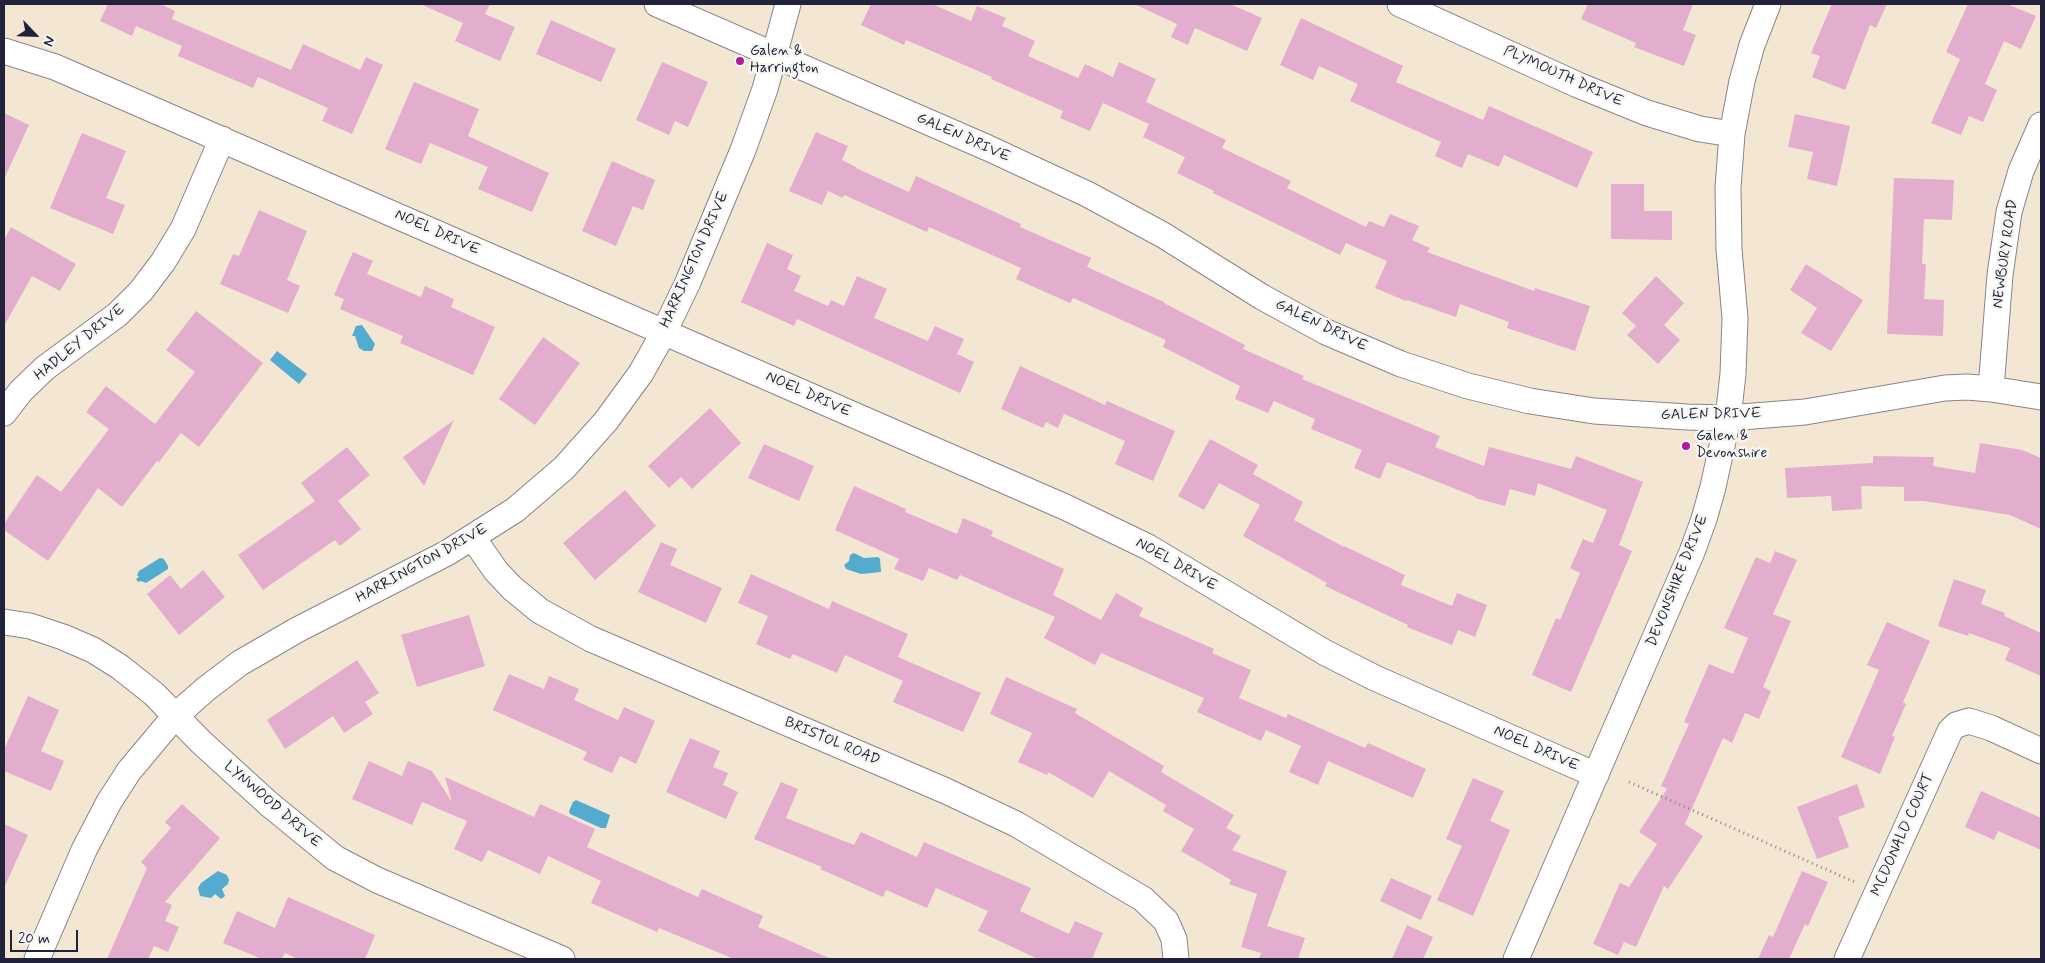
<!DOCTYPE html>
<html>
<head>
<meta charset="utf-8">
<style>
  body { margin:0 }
  #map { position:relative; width:2045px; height:963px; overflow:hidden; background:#f3e7d3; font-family:Mynerve,sans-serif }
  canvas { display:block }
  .frame { position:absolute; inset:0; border:5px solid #22223b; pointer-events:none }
  .north { position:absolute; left:10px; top:10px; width:50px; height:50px; -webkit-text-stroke:4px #f6f6f2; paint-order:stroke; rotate:114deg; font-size:14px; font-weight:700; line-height:20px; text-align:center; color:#22223b }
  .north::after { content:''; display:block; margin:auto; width:18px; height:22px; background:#22223b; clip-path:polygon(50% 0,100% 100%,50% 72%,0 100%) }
  .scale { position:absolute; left:10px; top:930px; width:68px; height:22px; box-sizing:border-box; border:2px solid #22223b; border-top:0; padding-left:6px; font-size:15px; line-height:18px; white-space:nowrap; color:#22223b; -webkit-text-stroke:4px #f6f6f2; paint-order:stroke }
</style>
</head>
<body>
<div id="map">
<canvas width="2045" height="963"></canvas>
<div class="frame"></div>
<div class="north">N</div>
<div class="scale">20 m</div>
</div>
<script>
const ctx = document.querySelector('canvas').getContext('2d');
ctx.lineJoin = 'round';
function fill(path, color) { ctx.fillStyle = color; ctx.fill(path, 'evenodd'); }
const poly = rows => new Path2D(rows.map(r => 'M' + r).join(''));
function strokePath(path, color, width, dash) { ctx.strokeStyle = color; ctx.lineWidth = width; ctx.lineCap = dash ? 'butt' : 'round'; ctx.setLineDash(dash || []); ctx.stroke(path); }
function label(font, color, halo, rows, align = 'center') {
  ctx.font = font + ' Mynerve,sans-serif'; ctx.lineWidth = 5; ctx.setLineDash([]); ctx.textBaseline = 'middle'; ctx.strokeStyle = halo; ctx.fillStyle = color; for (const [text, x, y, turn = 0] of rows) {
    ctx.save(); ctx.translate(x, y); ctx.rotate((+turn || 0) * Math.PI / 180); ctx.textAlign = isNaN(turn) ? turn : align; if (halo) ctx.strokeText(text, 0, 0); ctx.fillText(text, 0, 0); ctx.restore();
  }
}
fill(poly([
  [362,325,375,344,372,351,364,351,359,348,355,336,352,336,356,326],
  [277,351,307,374,299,384,270,360],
  [854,553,864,558,878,557,880,559,881,572,861,574,846,569,844,565,849,561,850,555],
  [160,558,164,559,168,566,168,569,146,583,141,581,138,582,136,579,139,577,137,575,139,571],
  [576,800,610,815,606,828,601,828,570,814,569,811,573,802],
  [218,871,227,875,229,880,228,884,222,889,225,896,221,899,215,894,211,898,200,896,198,888,201,883]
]), '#53abd0');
fill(poly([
  [108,4,160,4,175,11,172,19,291,70,303,44,360,70,366,57,383,65,352,134,322,121,328,108,258,77,253,88,178,56,182,46,136,26,132,36,100,21],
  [420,4,490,4,485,14,515,27,500,61,455,41,463,23],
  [871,4,932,4,971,21,977,6,1006,18,1002,26,1035,41,1028,56,1078,78,1085,64,1113,77,1119,62,1156,79,1146,102,1226,140,1222,148,1291,181,1287,188,1366,227,1369,221,1384,227,1390,214,1419,226,1412,240,1430,248,1427,252,1534,291,1535,288,1590,306,1575,351,1507,328,1509,322,1460,304,1456,317,1407,300,1406,301,1375,288,1387,261,1346,243,1340,255,1213,193,1214,191,1177,173,1185,157,1143,137,1149,124,1103,103,1090,131,1060,118,1063,111,991,79,992,77,906,40,904,45,861,25],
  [1134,4,1230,4,1262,18,1247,51,1195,28,1188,45,1171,37,1177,24],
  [1588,4,1693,4,1683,30,1696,35,1684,66,1634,47,1636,43,1581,19],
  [1832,4,1887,4,1876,28,1870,25,1845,90,1812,77,1820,56,1811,53],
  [1968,4,2007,4,2036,16,2021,49,2004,41,1985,84,1997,90,1983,122,1969,116,1961,135,1931,123,1960,59,1946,52],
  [1301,18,1403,66,1396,82,1483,120,1489,106,1593,152,1577,188,1504,155,1499,167,1468,154,1462,168,1435,156,1441,142,1350,101,1358,84,1319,66,1313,80,1280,65],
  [551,20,616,49,601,82,536,54],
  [662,62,708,82,688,127,675,121,669,135,636,120],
  [414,82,479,109,468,136,549,173,532,212,478,189,488,167,430,143,421,164,385,149],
  [4,113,29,125,4,179],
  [1795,114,1850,126,1837,186,1807,179,1813,152,1788,147],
  [816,132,848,146,842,160,856,167,856,168,909,192,916,176,1021,224,1020,227,1091,258,1087,267,1164,302,1164,303,1245,345,1243,349,1304,376,1302,379,1440,436,1435,447,1484,466,1489,447,1571,469,1576,456,1643,482,1619,545,1632,551,1571,692,1532,675,1556,618,1560,620,1580,573,1570,568,1583,539,1593,543,1607,510,1538,483,1535,496,1510,489,1505,506,1475,498,1476,497,1387,462,1380,479,1354,468,1362,450,1311,429,1315,419,1274,401,1268,413,1235,399,1240,386,1163,347,1166,340,1073,298,1070,303,1016,279,1021,268,929,227,927,232,844,195,843,198,828,191,822,205,789,191],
  [82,133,126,151,106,198,125,205,113,234,50,208],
  [612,161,655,180,643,210,633,206,616,246,582,231],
  [1894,178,1954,180,1952,220,1924,219,1922,264,1926,264,1924,299,1944,300,1943,336,1887,334],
  [1611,184,1644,184,1644,211,1672,211,1672,240,1611,239],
  [259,210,307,231,287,280,300,286,288,313,220,284,233,254,239,256],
  [11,227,76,264,60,291,32,276,4,326,4,240],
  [767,243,793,255,787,269,801,276,794,291,828,306,831,300,844,306,857,276,887,289,874,318,928,341,935,326,964,339,957,354,974,362,960,393,797,319,794,326,741,302],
  [353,252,373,261,367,274,421,297,425,286,454,299,451,307,495,327,473,375,400,343,403,336,340,309,344,299,334,295],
  [1806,264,1863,300,1831,351,1801,333,1817,308,1790,290],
  [1656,276,1684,303,1664,325,1680,340,1658,364,1627,335,1636,326,1622,313],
  [196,311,263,363,199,447,181,433,159,462,157,461,122,507,98,488,48,561,4,530,4,524,37,475,61,492,109,429,86,412,106,386,155,424,195,372,166,350],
  [543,337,580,363,535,425,499,399],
  [1020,366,1105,405,1107,401,1175,431,1153,481,1115,464,1125,441,1064,414,1058,428,1046,422,1043,428,1001,409],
  [710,408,741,443,692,489,681,477,669,488,648,466],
  [454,420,424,486,403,457],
  [1210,439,1258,465,1253,474,1303,502,1294,520,1344,547,1344,546,1405,575,1401,585,1452,606,1457,593,1487,605,1475,637,1458,630,1452,645,1407,627,1408,625,1325,586,1327,583,1243,536,1260,505,1219,483,1204,510,1178,496],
  [1980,443,2022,450,2041,458,2041,529,2010,515,1924,501,1904,501,1904,487,1861,486,1862,509,1832,511,1831,496,1787,498,1785,468,1873,463,1873,456,1934,457,1933,466,1975,473],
  [764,444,814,466,799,501,748,478],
  [347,447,370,475,338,501,361,529,340,546,335,540,263,590,238,555,315,501,301,483],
  [854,486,906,509,905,512,957,534,963,518,993,531,991,536,1064,569,1053,595,1101,620,1116,593,1143,608,1139,616,1214,649,1212,653,1251,670,1239,698,1286,718,1288,714,1365,748,1368,743,1426,769,1413,798,1328,761,1318,785,1289,772,1301,746,1266,730,1261,741,1197,712,1204,698,1101,653,1095,665,1044,638,1055,617,960,575,957,580,929,568,923,581,894,569,899,559,835,530],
  [625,490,656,526,595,580,563,543],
  [661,542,677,549,670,565,722,588,706,623,638,592],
  [1775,551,1797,560,1773,614,1791,621,1763,687,1771,691,1759,719,1745,713,1732,743,1723,738,1685,824,1703,836,1668,889,1664,886,1636,947,1624,942,1618,955,1593,944,1620,883,1629,887,1657,844,1639,832,1667,789,1661,786,1689,724,1684,722,1709,664,1733,674,1748,638,1724,628,1756,557,1770,563],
  [203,570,225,597,179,635,147,594,170,575,181,589],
  [751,574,829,609,832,601,908,634,898,657,981,693,963,732,893,702,903,681,845,655,837,673,793,654,790,659,756,644,768,616,738,603],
  [1954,579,1986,590,1981,604,2005,613,2004,616,2041,633,2041,676,2005,660,2010,648,1969,633,1968,636,1938,626],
  [469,615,485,666,417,687,401,635],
  [1887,622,1930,641,1903,702,1906,704,1892,736,1895,737,1880,774,1841,757,1879,670,1867,665],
  [357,660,379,693,365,702,373,714,344,733,333,716,285,749,267,720],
  [509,674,544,689,549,676,579,689,574,700,618,720,624,707,655,721,636,764,620,756,612,773,583,760,587,752,493,710],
  [1006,677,1077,709,1075,713,1164,766,1161,772,1234,815,1226,828,1241,836,1232,850,1287,871,1267,926,1305,938,1298,959,1259,959,1261,953,1241,947,1257,894,1229,884,1231,880,1181,851,1194,829,1163,811,1166,805,1109,771,1093,798,1048,772,1047,775,1018,762,1032,733,990,714],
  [28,696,59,710,41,751,64,761,51,791,4,771,4,750],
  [690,738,720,751,713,767,728,773,723,785,738,792,726,819,666,792],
  [369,761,402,776,408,761,432,771,452,802,445,777,534,817,540,804,595,829,587,847,698,897,702,889,763,916,758,927,831,959,734,959,659,928,657,932,591,903,601,881,548,856,540,874,488,850,482,862,454,849,467,821,422,802,412,825,352,799],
  [1473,778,1504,791,1490,821,1510,830,1473,916,1437,900,1462,846,1446,839],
  [781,782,798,789,786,818,854,845,861,832,917,857,924,842,1031,888,1020,911,1069,934,1075,921,1103,933,1092,959,1038,959,978,931,988,911,936,888,927,908,886,890,883,897,820,869,822,867,754,839],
  [1857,784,1865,807,1838,817,1849,847,1817,859,1797,807],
  [1981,791,2041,818,2041,850,1998,831,1994,840,1965,827],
  [182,804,220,838,165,902,172,905,165,921,179,927,168,952,154,946,148,959,107,959,147,868,141,862,171,828,165,822],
  [4,824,28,835,4,888],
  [1802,871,1828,882,1808,926,1805,924,1789,959,1758,959,1769,935,1773,937],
  [1391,878,1432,896,1421,920,1380,901],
  [288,897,375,935,365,959,298,959,285,953,282,959,262,959,223,943,237,911,275,928],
  [1407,925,1433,937,1423,959,1392,959]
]), '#e3aecd');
const minor = poly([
  [657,4,988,148,1087,194,1163,235,1262,297,1326,332,1401,364,1468,386,1530,401,1594,411,1687,417,1728,418,1805,412,1945,388,1967,387,1991,389,2041,397],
  [1400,4,1578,85,1647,113,1700,129,1732,134],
  [4,51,55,67,1065,507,1148,547,1324,652,1375,678,1596,775],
  [1991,389,2000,275,2009,212,2021,171,2041,125],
  [4,413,21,391,45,368,118,314,141,291,163,262,183,229,222,139],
  [473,538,496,571,512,588,540,611,591,639,946,791,1016,824,1143,899,1166,921,1174,939,1176,959],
  [4,622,30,626,63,637,93,650,120,667,154,694,201,742,269,804,335,858,377,880,562,959],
  [37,959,84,850,109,802,129,771,175,716,207,688,240,663,297,630,447,553,515,510,564,468,606,421,641,373,664,332,688,282,743,150,765,89,788,4],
  [1516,959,1692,552,1704,519,1713,487,1728,418,1733,374,1735,318,1729,249,1728,188,1732,134,1742,81,1752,45,1768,4],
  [1847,959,1950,731,1956,725,1969,721,1991,728,2041,751]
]);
strokePath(minor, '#8a8487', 27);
strokePath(poly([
  [1629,782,1857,883]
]), '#8a8487', 3, [1, 4]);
strokePath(minor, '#fff', 25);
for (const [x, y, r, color] of [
  [740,61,5,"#b5179e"],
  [1686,446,5,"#b5179e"]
]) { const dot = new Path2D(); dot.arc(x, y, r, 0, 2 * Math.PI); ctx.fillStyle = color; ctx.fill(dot); strokePath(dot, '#f6f6f2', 2); }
label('15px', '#22223b', '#f6f6f2', [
  ["Galen &",750,52],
  ["Harrington",750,69],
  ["Galen &",1696,437],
  ["Devonshire",1696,454]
], 'left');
label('15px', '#22223b', '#f6f6f2', [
  ["PLYMOUTH DRIVE",1563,77,24],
  ["GALEN DRIVE",963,138,24],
  ["NOEL DRIVE",437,233,24],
  ["NEWBURY ROAD",2006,254,-82],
  ["HARRINGTON DRIVE",695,260,-66],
  ["GALEN DRIVE",1321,326,26],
  ["HADLEY DRIVE",80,343,-39],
  ["NOEL DRIVE",808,395,24],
  ["GALEN DRIVE",1711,415,-1],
  ["HARRINGTON DRIVE",422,564,-29],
  ["NOEL DRIVE",1176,565,30],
  ["DEVONSHIRE DRIVE",1678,581,-68],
  ["BRISTOL ROAD",832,742,23],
  ["NOEL DRIVE",1536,749,24],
  ["LYNWOOD DRIVE",272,805,41],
  ["MCDONALD COURT",1903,835,-66]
]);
</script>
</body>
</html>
